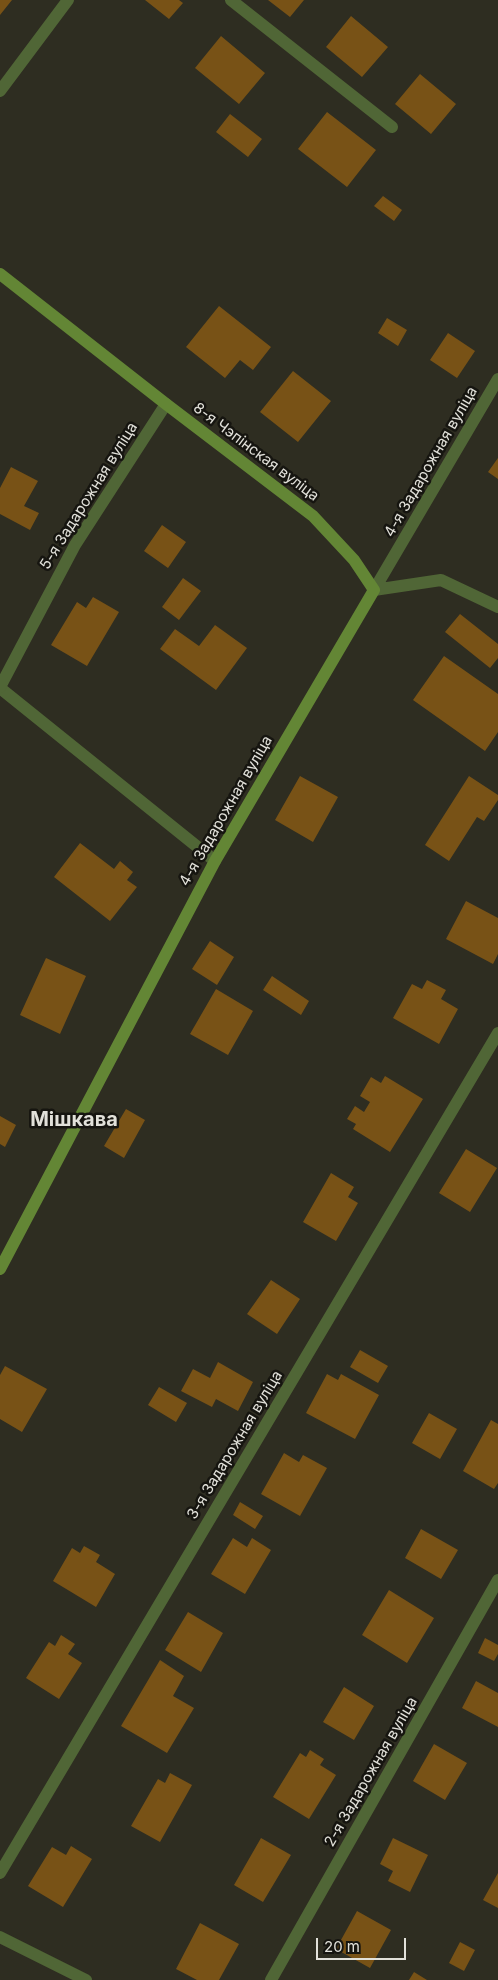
<!DOCTYPE html>
<html>
<head>
<meta charset="utf-8">
<style>
  body { margin:0 }
  #map { position:relative; width:498px; height:1980px; overflow:hidden; background:#2e2d21; font-family:Inter,sans-serif }
  canvas { display:block }
  .scale { position:absolute; left:316px; top:1938px; width:90px; height:22px; box-sizing:border-box; border:2px solid #e2e1da; border-top:0; padding-left:6px; font-size:15px; line-height:18px; white-space:nowrap; color:#e2e1da; -webkit-text-stroke:4px #161510; paint-order:stroke }
</style>
</head>
<body>
<div id="map">
<canvas width="498" height="1980"></canvas>
<div class="scale">20 m</div>
</div>
<script>
const ctx = document.querySelector('canvas').getContext('2d');
ctx.lineJoin = 'round';
function fill(path, color) { ctx.fillStyle = color; ctx.fill(path, 'evenodd'); }
const poly = rows => new Path2D(rows.map(r => 'M' + r).join(''));
function strokePath(path, color, width, dash) { ctx.strokeStyle = color; ctx.lineWidth = width; ctx.lineCap = dash ? 'butt' : 'round'; ctx.setLineDash(dash || []); ctx.stroke(path); }
function label(font, color, halo, rows, align = 'center') {
  ctx.font = font + ' Inter,sans-serif'; ctx.lineWidth = 5; ctx.setLineDash([]); ctx.textBaseline = 'middle'; ctx.strokeStyle = halo; ctx.fillStyle = color; for (const [text, x, y, turn = 0] of rows) {
    ctx.save(); ctx.translate(x, y); ctx.rotate((+turn || 0) * Math.PI / 180); ctx.textAlign = isNaN(turn) ? turn : align; if (halo) ctx.strokeText(text, 0, 0); ctx.fillText(text, 0, 0); ctx.restore();
  }
}
fill(poly([
  [0,0,12,0,0,15],
  [145,0,179,0,183,3,169,19],
  [268,0,304,0,290,17],
  [351,16,388,47,362,77,326,47],
  [221,36,265,73,239,104,195,68],
  [420,74,456,104,431,134,395,104],
  [327,112,376,150,347,187,298,149],
  [230,114,262,139,248,157,216,132],
  [383,196,402,210,394,221,374,206],
  [219,306,271,347,253,370,240,360,225,378,186,347],
  [387,318,407,330,398,346,378,333],
  [448,333,475,351,457,378,430,360],
  [293,371,331,401,298,442,260,412],
  [498,458,498,479,488,472],
  [11,467,38,481,24,506,39,513,30,530,0,514,0,488],
  [162,525,186,542,168,568,144,551],
  [183,578,201,591,179,620,162,607],
  [93,597,119,612,87,666,51,645,77,602,86,608],
  [460,614,498,644,498,658,490,668,445,632],
  [215,625,247,648,216,690,160,649,175,629,199,646],
  [444,656,498,694,498,732,485,751,413,700],
  [300,776,338,797,313,842,275,820],
  [469,776,498,795,498,800,484,821,477,817,449,861,425,845],
  [80,843,114,869,120,861,133,872,127,880,137,887,110,921,54,877],
  [466,901,498,918,498,954,493,964,446,939],
  [210,941,234,957,217,985,192,969],
  [46,958,86,976,60,1034,20,1015],
  [272,976,309,1001,301,1015,263,990],
  [427,980,446,990,441,999,458,1009,439,1044,393,1018,412,984,422,989],
  [216,989,253,1011,228,1055,190,1034],
  [385,1076,423,1099,390,1152,353,1129,356,1124,347,1119,355,1106,364,1112,370,1102,360,1096,371,1077,381,1083],
  [126,1109,145,1120,124,1158,104,1146],
  [0,1116,16,1125,5,1147,0,1144],
  [466,1149,497,1168,470,1212,439,1193],
  [331,1173,354,1187,348,1197,358,1203,336,1241,303,1222],
  [271,1280,300,1299,277,1334,247,1314],
  [360,1350,388,1366,378,1383,350,1367],
  [218,1362,253,1382,238,1411,216,1399,212,1407,181,1391,193,1369,210,1378],
  [5,1366,47,1389,22,1432,0,1419,0,1375],
  [327,1374,338,1380,341,1374,379,1395,355,1439,306,1413],
  [159,1387,187,1403,176,1422,148,1405],
  [429,1413,457,1429,440,1459,412,1443],
  [491,1420,498,1424,498,1483,494,1489,463,1471],
  [284,1453,299,1462,303,1455,327,1468,300,1516,261,1494],
  [240,1502,263,1516,255,1529,233,1515],
  [421,1529,458,1550,441,1579,405,1558],
  [233,1538,247,1547,252,1538,271,1550,245,1594,211,1574],
  [84,1546,100,1555,96,1562,115,1574,96,1607,53,1581,72,1548,80,1553],
  [389,1590,434,1618,407,1663,362,1635],
  [188,1612,223,1633,201,1672,165,1650],
  [61,1635,75,1644,68,1654,82,1663,59,1699,26,1678,49,1642,55,1646],
  [485,1638,498,1645,498,1654,494,1661,478,1653],
  [160,1660,184,1676,173,1696,194,1708,167,1753,121,1726],
  [476,1681,498,1693,498,1727,462,1708],
  [344,1687,374,1706,354,1740,323,1722],
  [434,1744,467,1763,445,1800,413,1781],
  [310,1750,324,1759,320,1765,336,1775,309,1819,273,1797,300,1753,306,1757],
  [170,1773,192,1785,160,1842,131,1826,158,1779,165,1783],
  [261,1838,291,1855,263,1902,234,1885],
  [393,1838,428,1855,410,1892,388,1881,393,1871,380,1864],
  [71,1846,92,1859,63,1907,28,1886,52,1847,66,1855],
  [498,1873,498,1908,483,1900],
  [357,1911,391,1930,370,1968,336,1949],
  [200,1923,239,1944,219,1980,197,1980,176,1969],
  [460,1942,475,1950,464,1971,449,1963],
  [414,1972,427,1980,409,1980]
]), '#785216');
strokePath(poly([
  [231,0,392,127],
  [0,688,215,861]
]), '#506636', 12);
strokePath(poly([
  [0,91,68,0],
  [374,590,498,379],
  [374,590,441,580,498,607],
  [0,687,75,545,166,404],
  [0,1873,498,1033],
  [0,1937,86,1980],
  [271,1980,498,1580]
]), '#506636', 12);
strokePath(poly([
  [0,274,166,404,313,516,354,560,374,590,215,861,0,1269]
]), '#638635', 12);
label('15px', '#e2e1da', '#161510', [
  ["8-я Чэпінская вуліца",256,452,37],
  ["4-я Задарожная вуліца",431,462,-60],
  ["5-я Задарожная вуліца",89,496,-58],
  ["4-я Задарожная вуліца",226,811,-60],
  ["3-я Задарожная вуліца",235,1445,-59],
  ["2-я Задарожная вуліца",371,1772,-60]
]);
label('bold 20px', '#e2e1da', '#161510', [
  ["Мішкава",74,1120]
]);
</script>
</body>
</html>
